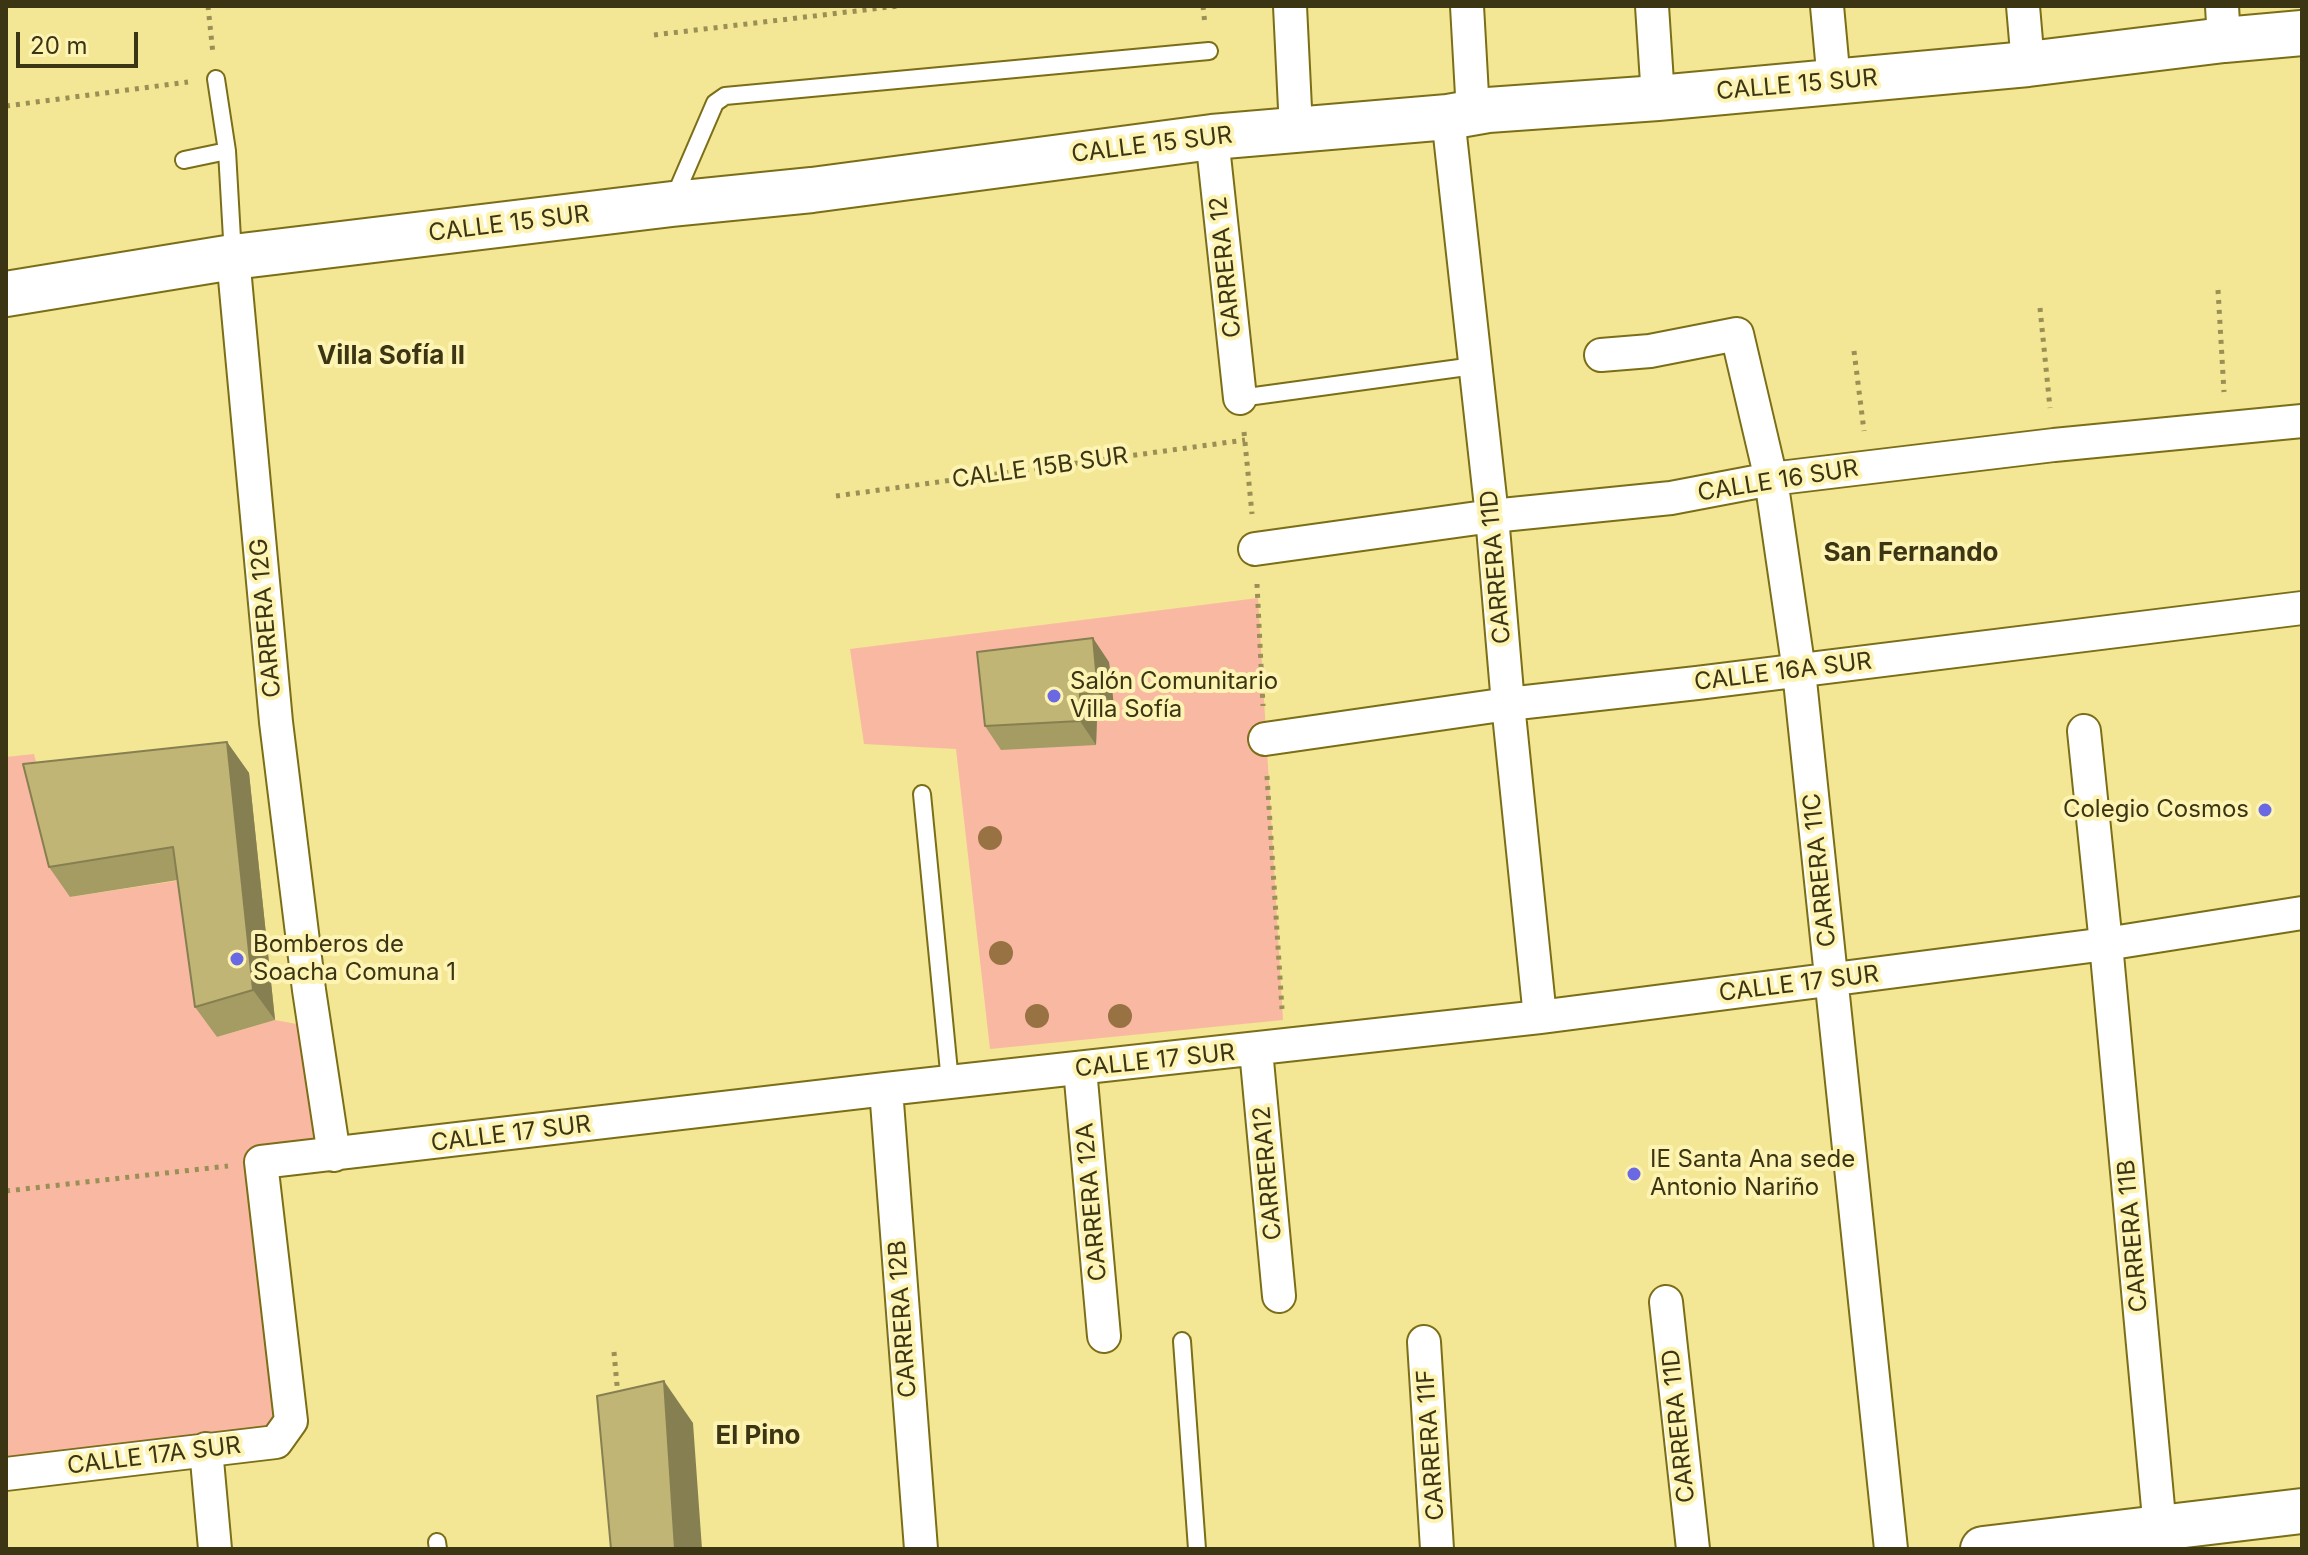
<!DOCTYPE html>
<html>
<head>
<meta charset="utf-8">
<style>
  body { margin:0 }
  #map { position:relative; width:2308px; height:1555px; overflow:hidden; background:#f3e694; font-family:Inter,sans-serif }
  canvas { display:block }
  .frame { position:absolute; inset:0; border:8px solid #3b3514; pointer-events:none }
  .scale { position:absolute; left:16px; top:32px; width:122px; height:36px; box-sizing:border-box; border:4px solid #3b3514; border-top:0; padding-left:10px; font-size:24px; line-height:28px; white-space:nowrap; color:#3b3514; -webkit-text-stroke:6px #fdf3b3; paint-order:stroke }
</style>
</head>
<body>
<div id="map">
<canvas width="2308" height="1555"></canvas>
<div class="frame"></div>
<div class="scale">20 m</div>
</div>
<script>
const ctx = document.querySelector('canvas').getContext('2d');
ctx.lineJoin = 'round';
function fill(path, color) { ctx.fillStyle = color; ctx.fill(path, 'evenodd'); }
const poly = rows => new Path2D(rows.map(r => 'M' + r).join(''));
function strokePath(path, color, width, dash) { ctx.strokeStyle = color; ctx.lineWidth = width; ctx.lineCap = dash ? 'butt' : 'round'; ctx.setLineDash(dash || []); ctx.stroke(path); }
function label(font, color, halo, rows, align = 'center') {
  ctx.font = font + ' Inter,sans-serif'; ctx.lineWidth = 8; ctx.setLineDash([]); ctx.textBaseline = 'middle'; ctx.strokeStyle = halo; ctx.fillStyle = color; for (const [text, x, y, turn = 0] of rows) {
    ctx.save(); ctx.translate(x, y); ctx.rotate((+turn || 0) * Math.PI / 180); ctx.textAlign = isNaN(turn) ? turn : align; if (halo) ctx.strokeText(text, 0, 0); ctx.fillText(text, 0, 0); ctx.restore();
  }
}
fill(poly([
  [1258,598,1283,1020,990,1049,956,749,864,744,850,649],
  [34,754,70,897,195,878,217,1037,275,1020,313,1027,334,1155,262,1162,276,1442,6,1471,6,757]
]), '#f9b8a2');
const lane = poly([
  [216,79,227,151,233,256],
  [184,160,227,151],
  [674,198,715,103,725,96,1209,51],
  [1240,398,1474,366],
  [922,794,950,1082],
  [1182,1341,1197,1549],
  [437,1542,438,1549]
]);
const street = poly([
  [1290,6,1296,129],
  [1467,6,1473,113],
  [1652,6,1658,98],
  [1827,6,1834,82],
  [2023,6,2028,64],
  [2222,6,2224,40],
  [1448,117,1492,516,1508,704,1540,1017],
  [1212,137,1240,398],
  [233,257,276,722,309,990,334,1155],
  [1601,355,1650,351,1737,334,1771,479,1799,671,1891,1549],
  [1255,549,1492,516,1671,498,1771,479,2054,445,2302,421],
  [2084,731,2106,944,2160,1529],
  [1265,739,1508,704,1697,683,2302,608],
  [1256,1050,1279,1296],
  [1080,1069,1104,1336],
  [886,1089,921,1549],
  [1666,1302,1693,1549],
  [1424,1342,1437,1549],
  [206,1449,215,1549],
  [6,1474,276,1442,291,1421,261,1162,886,1089,1540,1017,2106,944,2302,913]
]);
const secondary = poly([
  [6,294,233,257,672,204,812,190,1212,137,1448,117,1488,110,1658,98,2028,64,2224,40,2302,33],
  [1983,1549,2302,1511]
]);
strokePath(lane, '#7b6e17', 20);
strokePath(street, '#7b6e17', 36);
strokePath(secondary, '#7b6e17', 48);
strokePath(poly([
  [208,6,213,54],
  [1203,6,1205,25],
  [654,35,898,6],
  [6,106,188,82],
  [2218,290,2224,392],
  [2040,308,2050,408],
  [1854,351,1864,431],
  [1244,432,1252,514],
  [836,496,1245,440],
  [1257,584,1263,706],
  [1267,776,1282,1009],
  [6,1191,228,1166],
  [614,1352,618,1396]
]), '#9a9056', 5, [4, 6]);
strokePath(lane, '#fff', 16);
strokePath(street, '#fff', 32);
strokePath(secondary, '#fff', 44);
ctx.fillStyle = '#987243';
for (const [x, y] of [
  [990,838],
  [1001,953],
  [1037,1016],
  [1120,1016]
]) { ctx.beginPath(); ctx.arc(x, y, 12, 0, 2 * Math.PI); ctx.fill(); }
fill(poly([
  [1109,662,1115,716,1097,718,1096,745,1001,750,985,726],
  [227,742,249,773,275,1020,217,1037,195,1007,178,880,70,897,49,867]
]), '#a59c64');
fill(poly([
  [1093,638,1109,662,1115,716,1098,692],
  [1080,694,1097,718,1096,745,1080,721],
  [227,742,249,773,275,1020,253,990],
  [664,1381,693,1423,702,1549,675,1549]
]), '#867f51');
const building = poly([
  [1093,638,1098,692,1080,694,1080,721,985,726,977,652,1093,638],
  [227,742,253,990,195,1007,173,847,49,867,23,764,227,742],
  [664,1381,675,1549,611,1549,597,1396,664,1381]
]);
fill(building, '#c0b574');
strokePath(building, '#867f51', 2);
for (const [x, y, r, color] of [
  [1054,696,8,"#6a69e3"],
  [2265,810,8,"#6a69e3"],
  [237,959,8,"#6a69e3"],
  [1634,1174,8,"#6a69e3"]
]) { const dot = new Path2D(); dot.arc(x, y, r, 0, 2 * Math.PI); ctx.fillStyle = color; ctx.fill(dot); strokePath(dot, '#fdf3b3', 3); }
label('24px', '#3b3514', '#fdf3b3', [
  ["CALLE 15 SUR",1797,85,-5],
  ["CALLE 15 SUR",1152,145,-7],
  ["CALLE 15 SUR",509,224,-7],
  ["CARRERA 12",1226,267,-96],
  ["CALLE 15B SUR",1040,468,-8],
  ["CALLE 16 SUR",1778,481,-9],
  ["CARRERA 11D",1496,567,-95],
  ["CARRERA 12G",266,618,-95],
  ["CALLE 16A SUR",1783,672,-7],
  ["CARRERA 11C",1820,870,-96],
  ["CALLE 17 SUR",1799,984,-7],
  ["CALLE 17 SUR",1155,1061,-6],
  ["CALLE 17 SUR",511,1134,-7],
  ["CARRERA12",1268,1173,-95],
  ["CARRERA 12A",1092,1202,-95],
  ["CARRERA 11B",2133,1236,-95],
  ["CARRERA 12B",903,1319,-94],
  ["CARRERA 11D",1679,1426,-96],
  ["CARRERA 11F",1431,1445,-94],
  ["CALLE 17A SUR",154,1456,-7]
]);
label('24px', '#3b3514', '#fdf3b3', [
  ["Salón Comunitario",1070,682],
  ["Villa Sofía",1070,710],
  ["Colegio Cosmos",2249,810,"right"],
  ["Bomberos de",253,945],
  ["Soacha Comuna 1",253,973],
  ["IE Santa Ana sede",1650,1160],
  ["Antonio Nariño",1650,1188]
], 'left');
label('bold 26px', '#3b3514', '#fdf3b3', [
  ["Villa Sofía II",391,356],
  ["San Fernando",1911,553],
  ["El Pino",758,1436]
]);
</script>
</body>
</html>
